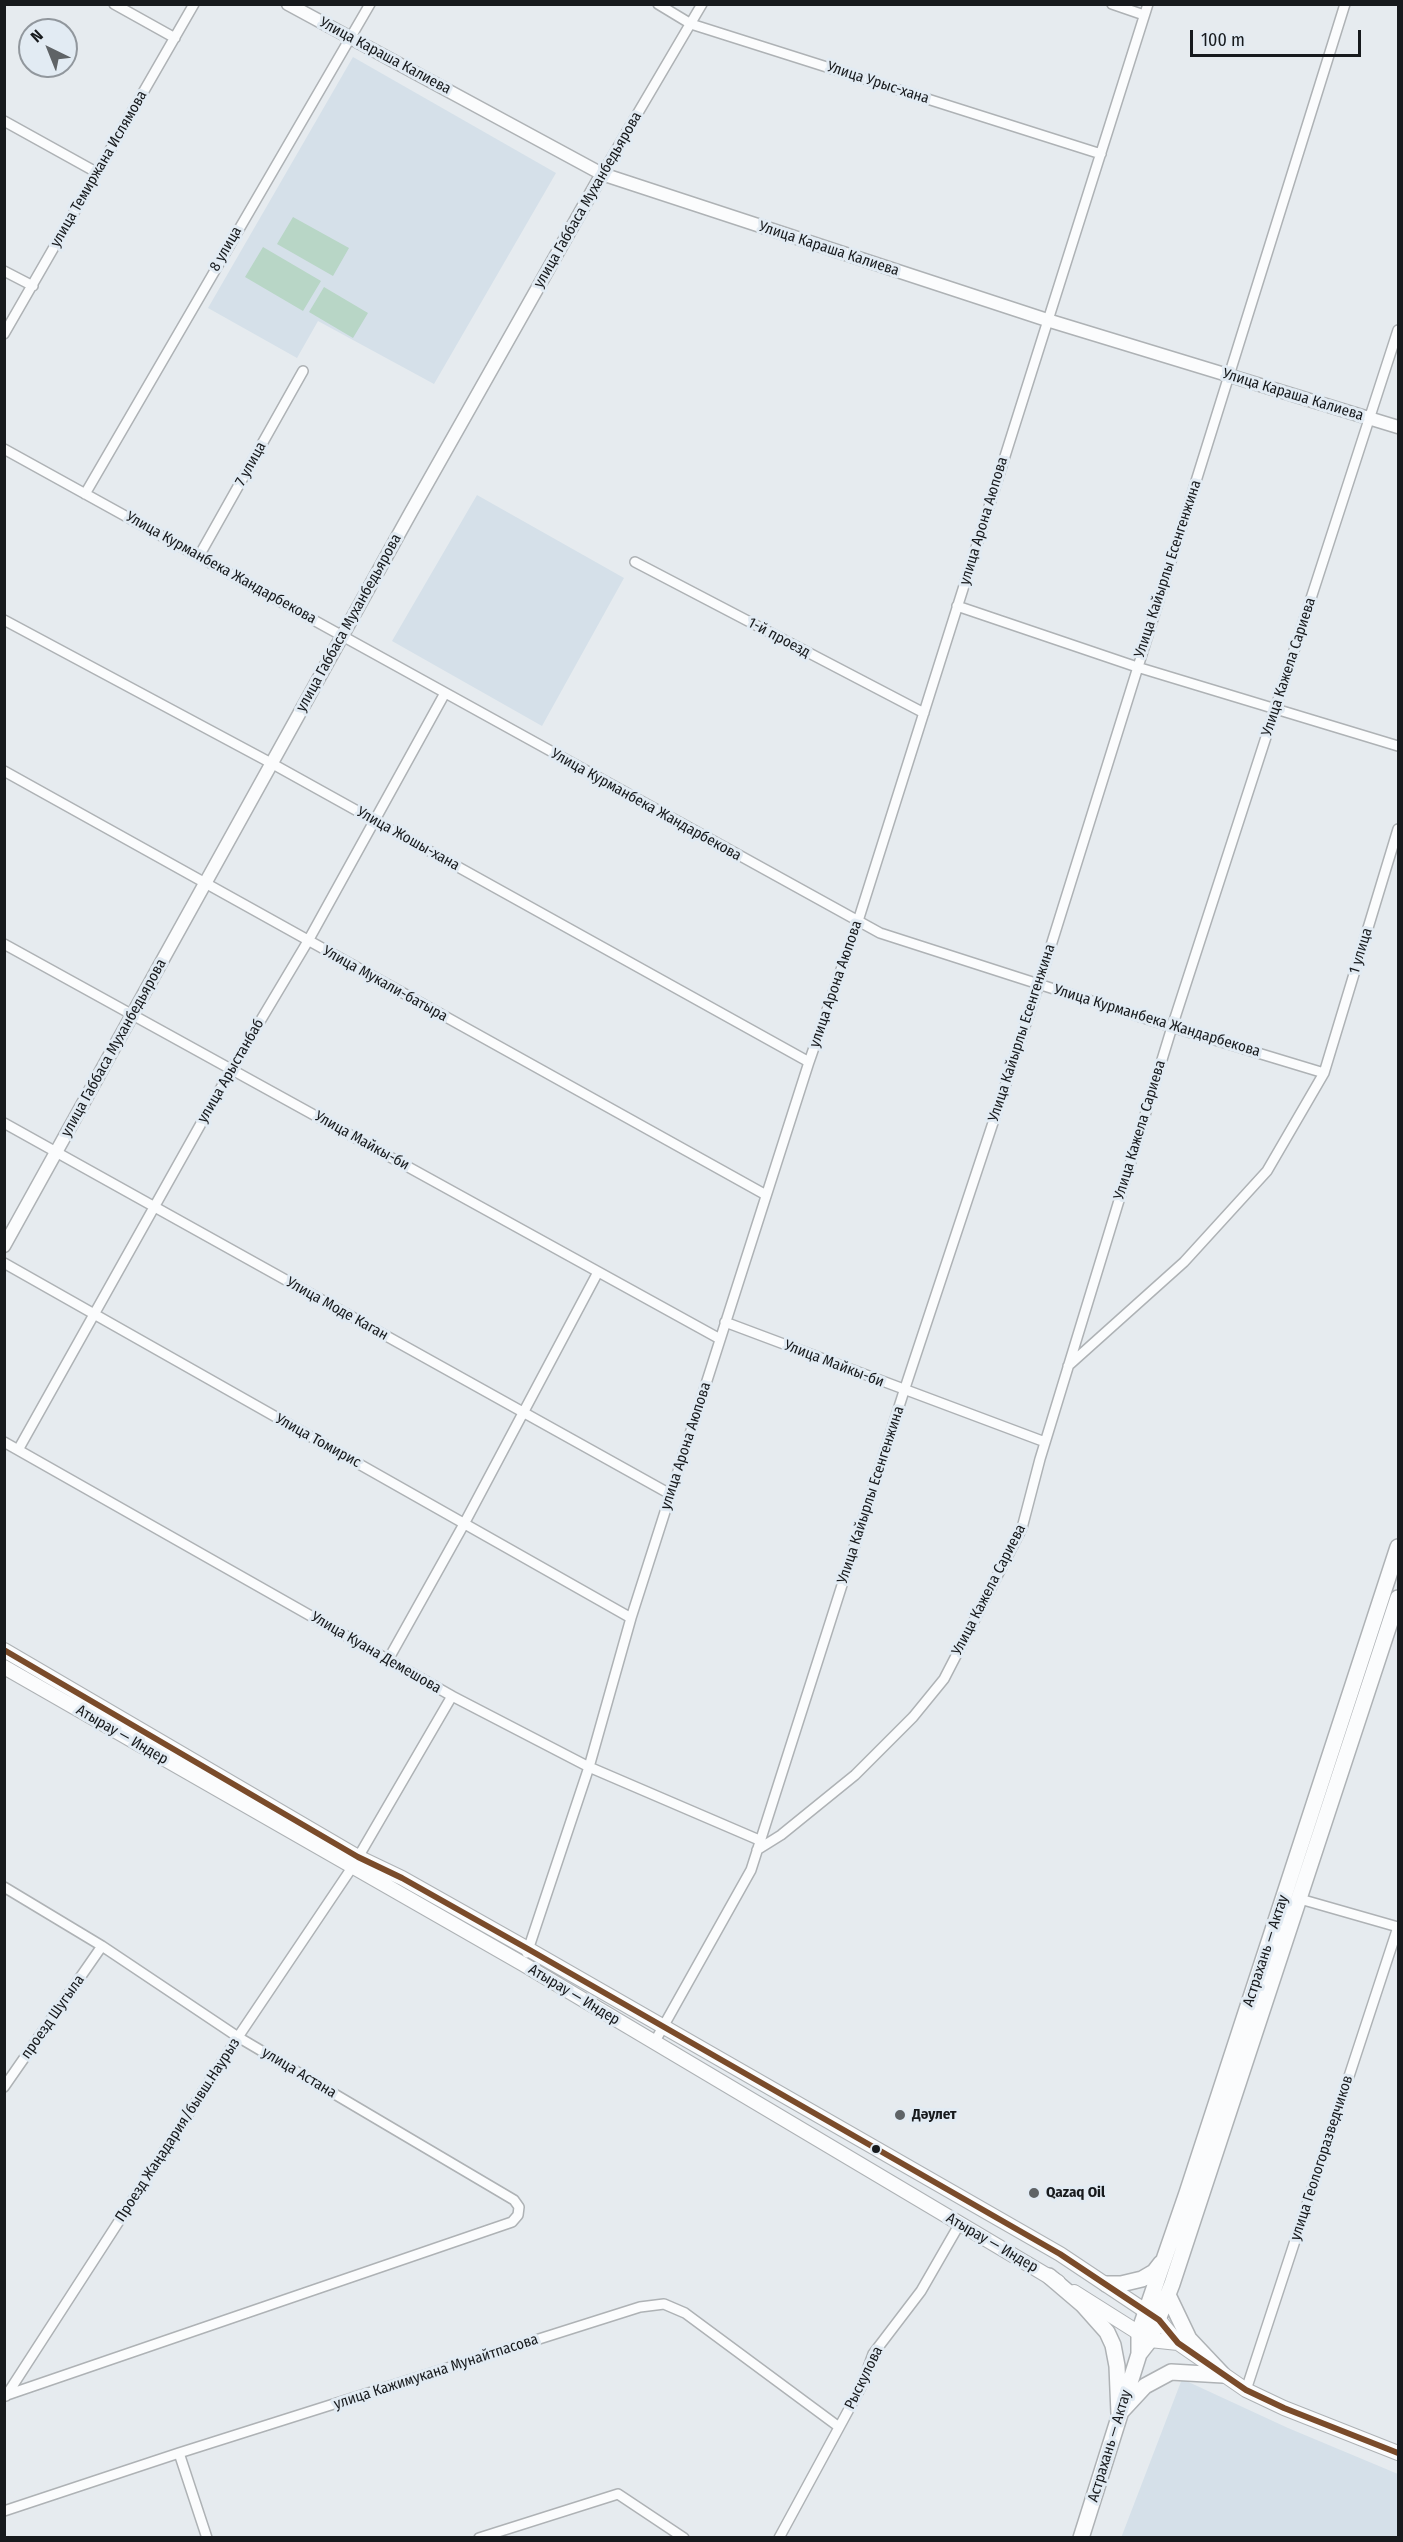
<!DOCTYPE html>
<html>
<head>
<meta charset="utf-8">
<style>
  body { margin:0 }
  #map { position:relative; width:1403px; height:2542px; overflow:hidden; background:#e6ebef; font-family:"Fira Sans Condensed",sans-serif }
  canvas { display:block }
  .frame { position:absolute; inset:0; border:6px solid #171a1d; pointer-events:none }
  .north { position:absolute; left:18px; top:18px; width:60px; height:60px; box-sizing:border-box; background:#e2ebf3; border:2px solid #91979d; border-radius:50%; rotate:317deg; font-size:16px; font-weight:700; line-height:24px; text-align:center; color:#171a1d }
  .north::after { content:''; display:block; margin:auto; width:21px; height:27px; background:#5f6366; clip-path:polygon(50% 0,100% 100%,50% 72%,0 100%) }
  .scale { position:absolute; left:1190px; top:30px; width:171px; height:27px; box-sizing:border-box; border:3px solid #171a1d; border-top:0; padding-left:8px; font-size:18px; line-height:21px; white-space:nowrap; color:#171a1d; -webkit-text-stroke:4px #e2ebf3; paint-order:stroke }
</style>
</head>
<body>
<div id="map">
<canvas width="1403" height="2542"></canvas>
<div class="frame"></div>
<div class="north">N</div>
<div class="scale">100 m</div>
</div>
<script>
const ctx = document.querySelector('canvas').getContext('2d');
ctx.lineJoin = 'round';
function fill(path, color) { ctx.fillStyle = color; ctx.fill(path, 'evenodd'); }
const poly = rows => new Path2D(rows.map(r => 'M' + r).join(''));
function strokePath(path, color, width, dash) { ctx.strokeStyle = color; ctx.lineWidth = width; ctx.lineCap = dash ? 'butt' : 'round'; ctx.setLineDash(dash || []); ctx.stroke(path); }
function label(font, color, halo, rows, align = 'center') {
  ctx.font = font + ' "Fira Sans Condensed",sans-serif'; ctx.lineWidth = 6; ctx.setLineDash([]); ctx.textBaseline = 'middle'; ctx.strokeStyle = halo; ctx.fillStyle = color; for (const [text, x, y, turn = 0] of rows) {
    ctx.save(); ctx.translate(x, y); ctx.rotate((+turn || 0) * Math.PI / 180); ctx.textAlign = isNaN(turn) ? turn : align; if (halo) ctx.strokeText(text, 0, 0); ctx.fillText(text, 0, 0); ctx.restore();
  }
}
fill(poly([
  [353,57,556,173,434,384,318,321,297,358,208,308],
  [477,495,624,578,542,726,392,641],
  [1182,2379,1288,2428,1398,2474,1398,2537,1121,2538]
]), '#d5e0e9');
fill(poly([
  [293,217,349,248,333,276,277,244],
  [263,247,321,281,303,311,245,277],
  [324,287,368,313,353,338,309,312]
]), '#b8d6c6');
const minor = poly([
  [114,4,175,38],
  [658,4,691,24,1101,154],
  [1112,4,1144,15],
  [4,121,96,172],
  [602,174,702,4],
  [4,271,33,286],
  [4,334,194,4],
  [4,449,880,933,1172,1027,1324,1073],
  [85,494,370,4],
  [199,556,303,371],
  [635,562,924,713],
  [957,606,1137,667,1398,746],
  [4,620,271,763,809,1062],
  [4,771,766,1195],
  [4,944,720,1339],
  [4,1123,670,1494],
  [4,1263,631,1618],
  [725,1322,1045,1442],
  [1068,1366,1184,1262,1267,1171,1324,1073,1398,829],
  [4,1442,452,1696,589,1767,759,1840],
  [18,1450,231,1070,308,941,445,693],
  [388,1660,464,1524,598,1272],
  [757,1850,781,1835,855,1775,913,1717,944,1679,1022,1528,1040,1459,1172,1027,1398,330],
  [4,1887,102,1946,238,2037,514,2200,519,2207,518,2215,512,2222,4,2396],
  [1300,1899,1398,1927],
  [527,1953,589,1767,631,1618,809,1062,858,921,1148,4],
  [654,2043,751,1870,904,1391,1039,984,1345,4],
  [4,2087,102,1946],
  [1246,2390,1398,1927],
  [6,2396,238,2037,353,1866,452,1696],
  [179,2453,207,2538],
  [4,2511,179,2453,640,2307,664,2304,685,2313,839,2427],
  [479,2538,618,2494,684,2538],
  [779,2538,861,2387,873,2354,921,2291,959,2225]
]);
const tertiary = poly([
  [288,4,602,174,1047,320,1398,427],
  [4,1246,411,512,602,174]
]);
const secondary = poly([
  [4,1650,358,1857,402,1878,528,1949,1060,2254,1159,2320,1178,2343,1246,2390,1284,2408,1398,2453],
  [4,1667,523,1964,1058,2282],
  [1074,2292,1150,2340,1178,2343]
]);
const trunk = poly([
  [1049,2276,1083,2305,1107,2332,1113,2345,1117,2366,1119,2414,1145,2386,1171,2372,1223,2375,1189,2339,1168,2295],
  [1106,2284,1121,2284,1142,2279,1154,2272,1161,2263],
  [1139,2354,1150,2340,1172,2284,1398,1598],
  [1081,2538,1139,2354,1139,2332,1187,2193,1398,1547]
]);
strokePath(minor, '#aeb2b5', 12);
strokePath(tertiary, '#aeb2b5', 15);
strokePath(secondary, '#aeb2b5', 16);
strokePath(trunk, '#aeb2b5', 18);
strokePath(minor, '#fbfcfd', 9);
strokePath(tertiary, '#fbfcfd', 12);
strokePath(secondary, '#fbfcfd', 14);
strokePath(trunk, '#fbfcfd', 15);
strokePath(poly([
  [4,1650,358,1857,402,1878,528,1949,1060,2254,1159,2320,1178,2343,1246,2390,1284,2408,1398,2453]
]), '#7a4b2a', 6);
for (const [x, y, r, color] of [
  [900,2115,6,"#5f6366"],
  [876,2149,5,"#171a1d"],
  [1034,2193,6,"#5f6366"]
]) { const dot = new Path2D(); dot.arc(x, y, r, 0, 2 * Math.PI); ctx.fillStyle = color; ctx.fill(dot); strokePath(dot, '#e2ebf3', 2); }
label('15px', '#171a1d', '#e2ebf3', [
  ["Улица Караша Калиева",385,56,28],
  ["Улица Урыс-хана",878,83,18],
  ["улица Темиржана Ислямова",99,169,-60],
  ["улица Габбаса Муханбедьярова",588,200,-60],
  ["8 улица",226,249,-60],
  ["Улица Караша Калиева",829,249,18],
  ["Улица Караша Калиева",1293,395,17],
  ["7 улица",251,464,-61],
  ["улица Арона Аюпова",984,521,-73],
  ["Улица Курманбека Жандарбекова",221,568,29],
  ["Улица Кайырлы Есенгенжина",1168,569,-72],
  ["улица Габбаса Муханбедьярова",349,623,-61],
  ["1-й проезд",779,638,28],
  ["Улица Кажела Сариева",1289,667,-72],
  ["Улица Курманбека Жандарбекова",646,805,29],
  ["Улица Жошы-хана",408,839,29],
  ["1 улица",1361,951,-73],
  ["Улица Мукали-батыра",385,984,29],
  ["улица Арона Аюпова",836,984,-71],
  ["Улица Курманбека Жандарбекова",1157,1021,17],
  ["Улица Кайырлы Есенгенжина",1022,1033,-72],
  ["улица Габбаса Муханбедьярова",114,1048,-61],
  ["улица Арыстанбаб",231,1071,-60],
  ["Улица Кажела Сариева",1140,1130,-73],
  ["Улица Майкы-би",362,1141,29],
  ["Улица Моде Каган",337,1309,29],
  ["Улица Майкы-би",834,1364,21],
  ["Улица Томирис",318,1441,29],
  ["улица Арона Аюпова",686,1446,-72],
  ["Улица Кайырлы Есенгенжина",871,1495,-72],
  ["Улица Кажела Сариева",989,1590,-63],
  ["Улица Куана Демешова",376,1653,30],
  ["Атырау — Индер",122,1735,30],
  ["Астрахань — Актау",1266,1951,-72],
  ["Атырау — Индер",574,1995,31],
  ["проезд Шугыла",53,2017,-55],
  ["улица Астана",299,2073,31],
  ["Проезд Жаңадария/бывш.Наурыз",178,2130,-57],
  ["улица Геологоразведчиков",1322,2158,-72],
  ["Атырау — Индер",992,2243,30],
  ["улица Кажимукана Мунайтпасова",436,2372,-18],
  ["Рыскулова",864,2378,-64],
  ["Астрахань — Актау",1110,2446,-73]
]);
label('bold 15px', '#171a1d', '#e2ebf3', [
  ["Дәулет",912,2115],
  ["Qazaq Oil",1046,2193]
], 'left');
</script>
</body>
</html>
